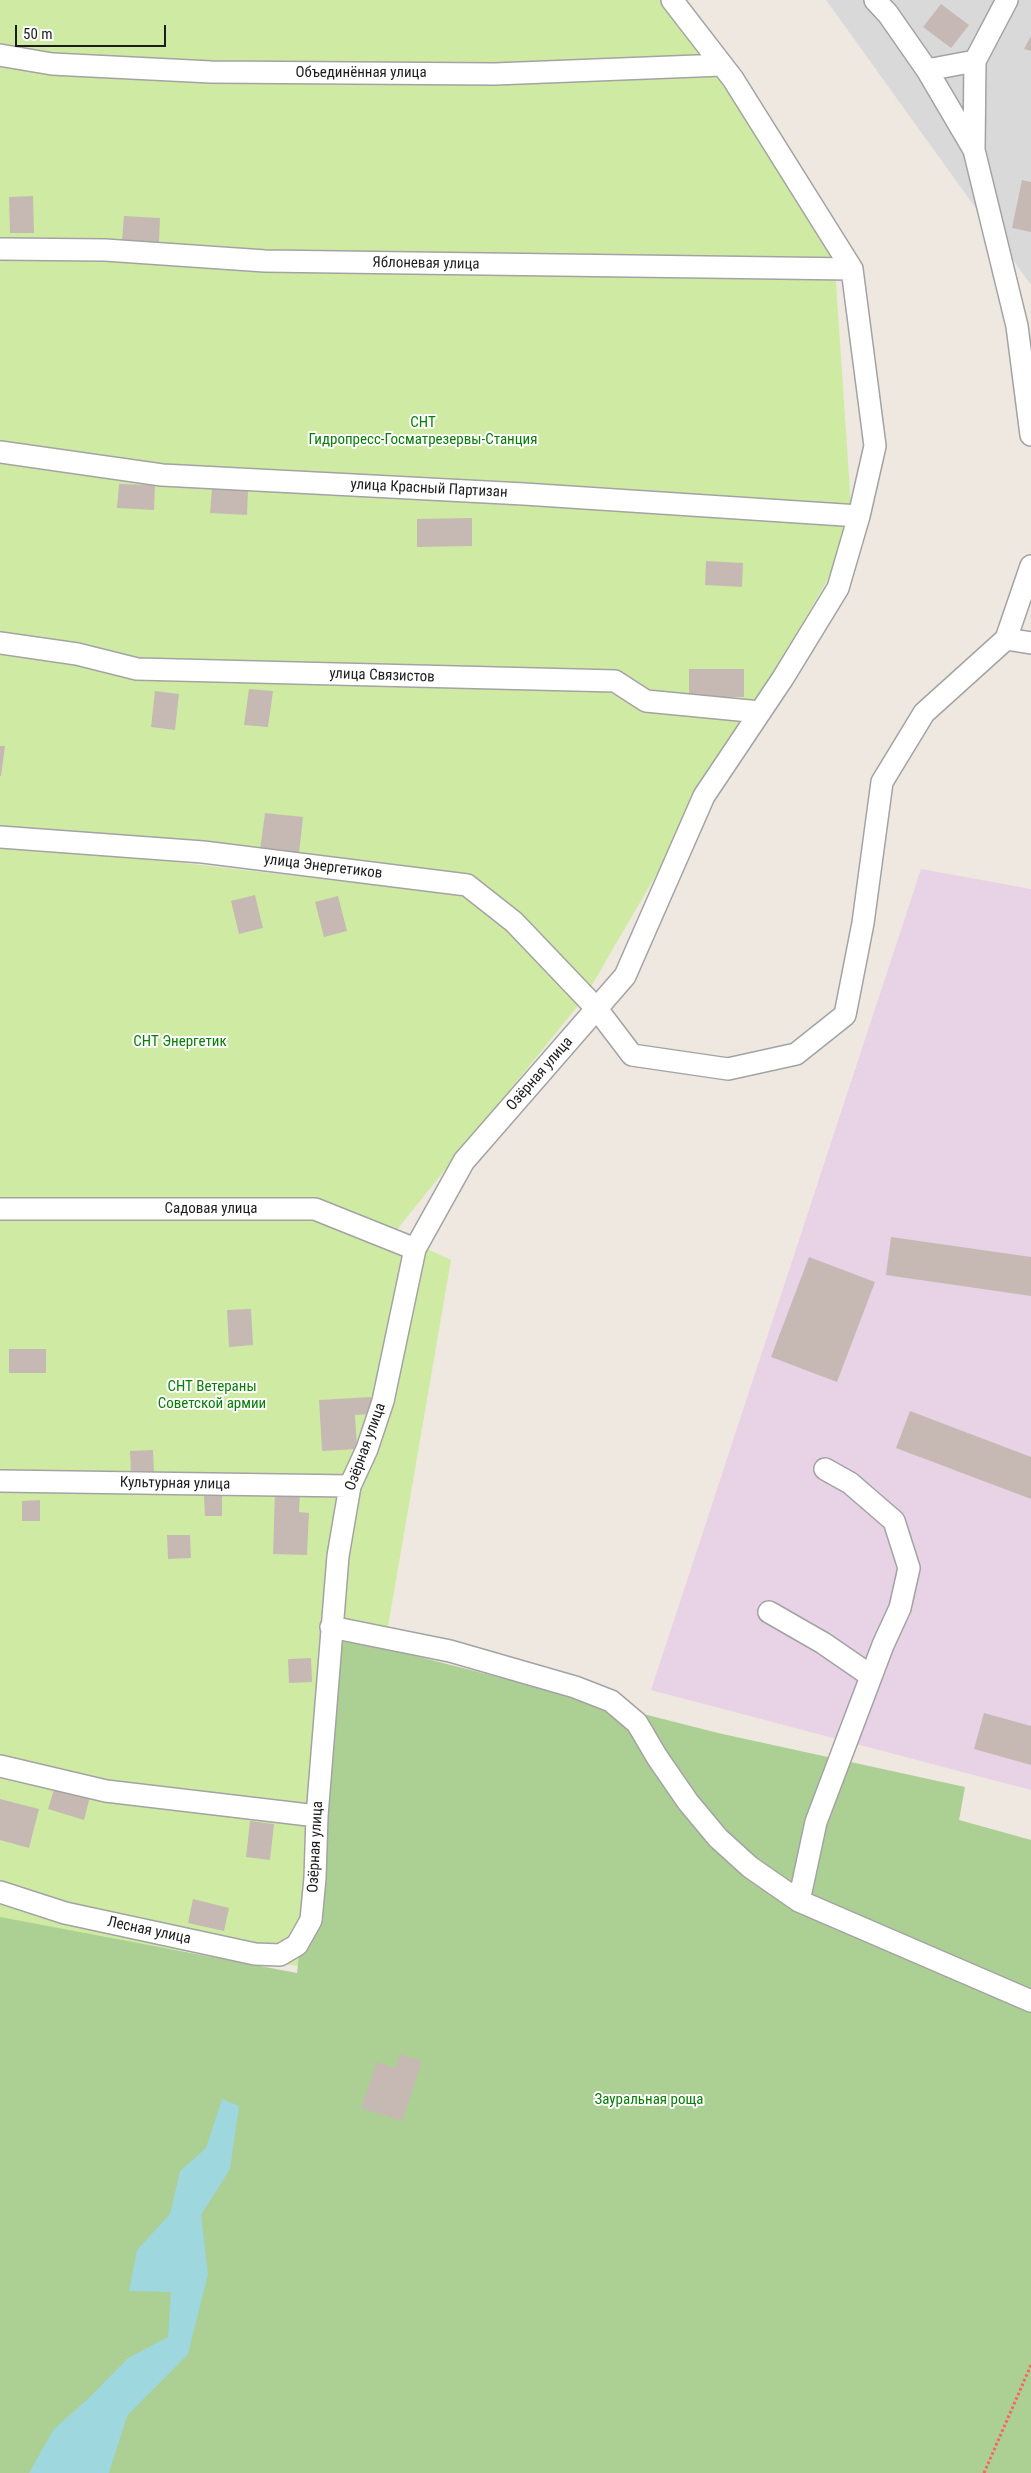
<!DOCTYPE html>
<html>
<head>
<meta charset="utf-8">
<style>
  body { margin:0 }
  #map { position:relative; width:1031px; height:2473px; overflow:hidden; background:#eee8e1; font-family:"Roboto Condensed",sans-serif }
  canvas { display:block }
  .scale { position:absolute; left:15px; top:25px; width:151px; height:22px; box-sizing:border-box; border:2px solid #1c1c1c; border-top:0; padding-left:6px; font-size:15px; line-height:18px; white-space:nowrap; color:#1c1c1c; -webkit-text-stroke:4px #fff; paint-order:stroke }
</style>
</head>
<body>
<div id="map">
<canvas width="1031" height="2473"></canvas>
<div class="scale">50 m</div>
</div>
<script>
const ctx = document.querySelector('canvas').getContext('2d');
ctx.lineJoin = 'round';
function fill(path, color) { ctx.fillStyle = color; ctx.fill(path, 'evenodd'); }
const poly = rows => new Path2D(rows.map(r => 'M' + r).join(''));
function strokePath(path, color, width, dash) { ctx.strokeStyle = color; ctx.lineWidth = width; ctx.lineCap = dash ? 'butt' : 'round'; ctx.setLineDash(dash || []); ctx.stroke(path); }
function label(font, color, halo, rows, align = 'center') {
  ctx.font = font + ' "Roboto Condensed",sans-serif'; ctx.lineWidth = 4; ctx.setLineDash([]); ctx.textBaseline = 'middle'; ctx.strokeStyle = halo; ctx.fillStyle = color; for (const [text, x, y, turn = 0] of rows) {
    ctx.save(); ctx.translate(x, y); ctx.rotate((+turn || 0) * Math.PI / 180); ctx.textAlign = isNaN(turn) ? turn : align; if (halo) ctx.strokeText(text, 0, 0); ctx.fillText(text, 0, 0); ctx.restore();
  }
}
fill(poly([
  [826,0,1031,0,1031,285]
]), '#dad9d9');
fill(poly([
  [921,869,1031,889,1031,1790,651,1690]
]), '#e7d2e6');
fill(poly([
  [0,0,664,0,833,238,853,536,585,997,394,1233,451,1260,329,1970,0,1927,0,842,479,897,467,885,0,840]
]), '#cfeba3');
fill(poly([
  [333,1635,718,1733,965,1787,959,1820,1031,1840,1031,2473,0,2473,0,1917,297,1973]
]), '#accf93');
fill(poly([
  [222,2099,239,2106,230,2169,201,2215,208,2274,188,2354,127,2416,109,2473,29,2473,54,2429,91,2396,128,2358,168,2337,171,2292,129,2291,137,2250,170,2214,180,2171,206,2148]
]), '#9ed7de');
fill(poly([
  [941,4,969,25,951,48,923,27],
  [1031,36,1031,51,1024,49],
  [1022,180,1031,182,1031,232,1012,228],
  [33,196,34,233,10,233,9,197],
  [124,216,160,218,159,242,122,240],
  [119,484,155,485,154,510,117,508],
  [212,489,248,491,247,515,210,513],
  [472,518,472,546,417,547,417,519],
  [706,561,743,563,742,587,705,585],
  [689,669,744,669,744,697,689,697],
  [249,689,273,691,268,727,244,725],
  [155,691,179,694,175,730,151,727],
  [0,746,5,746,1,776,0,776],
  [265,813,303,817,299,854,260,850],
  [255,895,263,928,239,934,231,901],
  [338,896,347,931,324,937,315,902],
  [891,1237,1031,1257,1031,1296,886,1275],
  [809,1257,875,1282,837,1382,771,1357],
  [251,1309,253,1345,229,1347,227,1310],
  [9,1349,46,1349,46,1373,9,1373],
  [371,1397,372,1414,355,1415,357,1449,322,1451,319,1400],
  [910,1411,1031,1457,1031,1499,896,1448],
  [153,1450,154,1473,131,1474,130,1451],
  [275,1491,300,1491,299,1512,309,1513,307,1555,273,1554],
  [222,1495,222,1516,205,1516,204,1496],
  [40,1500,40,1521,22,1521,22,1501],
  [167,1535,190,1535,191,1558,168,1559],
  [311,1658,312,1682,289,1683,288,1659],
  [984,1713,1031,1726,1031,1765,974,1749],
  [55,1786,90,1797,84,1820,48,1809],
  [0,1799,39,1809,29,1848,0,1840],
  [250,1821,274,1824,270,1860,246,1857],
  [193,1899,229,1908,224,1931,188,1923],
  [400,2054,422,2061,402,2121,361,2108,377,2062,395,2068]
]), '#c6b9b4');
const minor = poly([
  [875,0,888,14,927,70,975,61],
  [0,55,52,64,211,72,495,74,722,65],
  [927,70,974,150,1017,326,1031,435],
  [974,149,975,61,1007,0],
  [0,249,105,250,265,261,852,269],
  [0,452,162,475,524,494,859,516],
  [1006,639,1031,643],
  [0,643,77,654,137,669,615,681,646,701,760,712],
  [0,837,203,852,467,885,514,922,597,1009,632,1055,728,1069,796,1054,845,1015,863,923,882,782,924,713,1006,639,1031,566],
  [0,1209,315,1209,415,1249],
  [0,1481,350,1486],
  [769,1612,823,1643,871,1676],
  [331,1627,450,1651,575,1687,611,1701,637,1723,657,1757,688,1802,718,1838,750,1867,799,1901,1031,2001],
  [0,1766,106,1791,317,1816],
  [0,1892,65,1913,255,1954,280,1955,297,1945,311,1920,315,1878,317,1816,338,1556,350,1486,367,1449,383,1401,415,1249,464,1161,625,976,704,796,783,678,838,588,859,516,875,446,852,269,733,79,672,0],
  [799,1901,816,1822,883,1645,900,1608,909,1568,894,1521,850,1483,825,1469]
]);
strokePath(minor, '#a3a3a3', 24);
strokePath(poly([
  [984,2473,1031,2365]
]), '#ff6162', 3, [2.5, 2.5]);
strokePath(minor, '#fff', 21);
label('15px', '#1c1c1c', '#fff', [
  ["Объединённая улица",361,73],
  ["Яблоневая улица",426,264,1],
  ["улица Красный Партизан",429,489,3],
  ["улица Связистов",382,676,2],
  ["улица Энергетиков",323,867,7],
  ["Озёрная улица",540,1074,-49],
  ["Садовая улица",211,1209],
  ["Озёрная улица",366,1447,-70],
  ["Культурная улица",175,1484,1],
  ["Озёрная улица",316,1847,-87],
  ["Лесная улица",149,1931,12]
]);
label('15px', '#097d06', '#fff', [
  ["СНТ",423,423],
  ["Гидропресс-Госматрезервы-Станция",423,440],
  ["СНТ Энергетик",180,1042],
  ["СНТ Ветераны",212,1387],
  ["Советской армии",212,1404],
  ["Зауральная роща",649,2100]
]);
</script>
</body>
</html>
